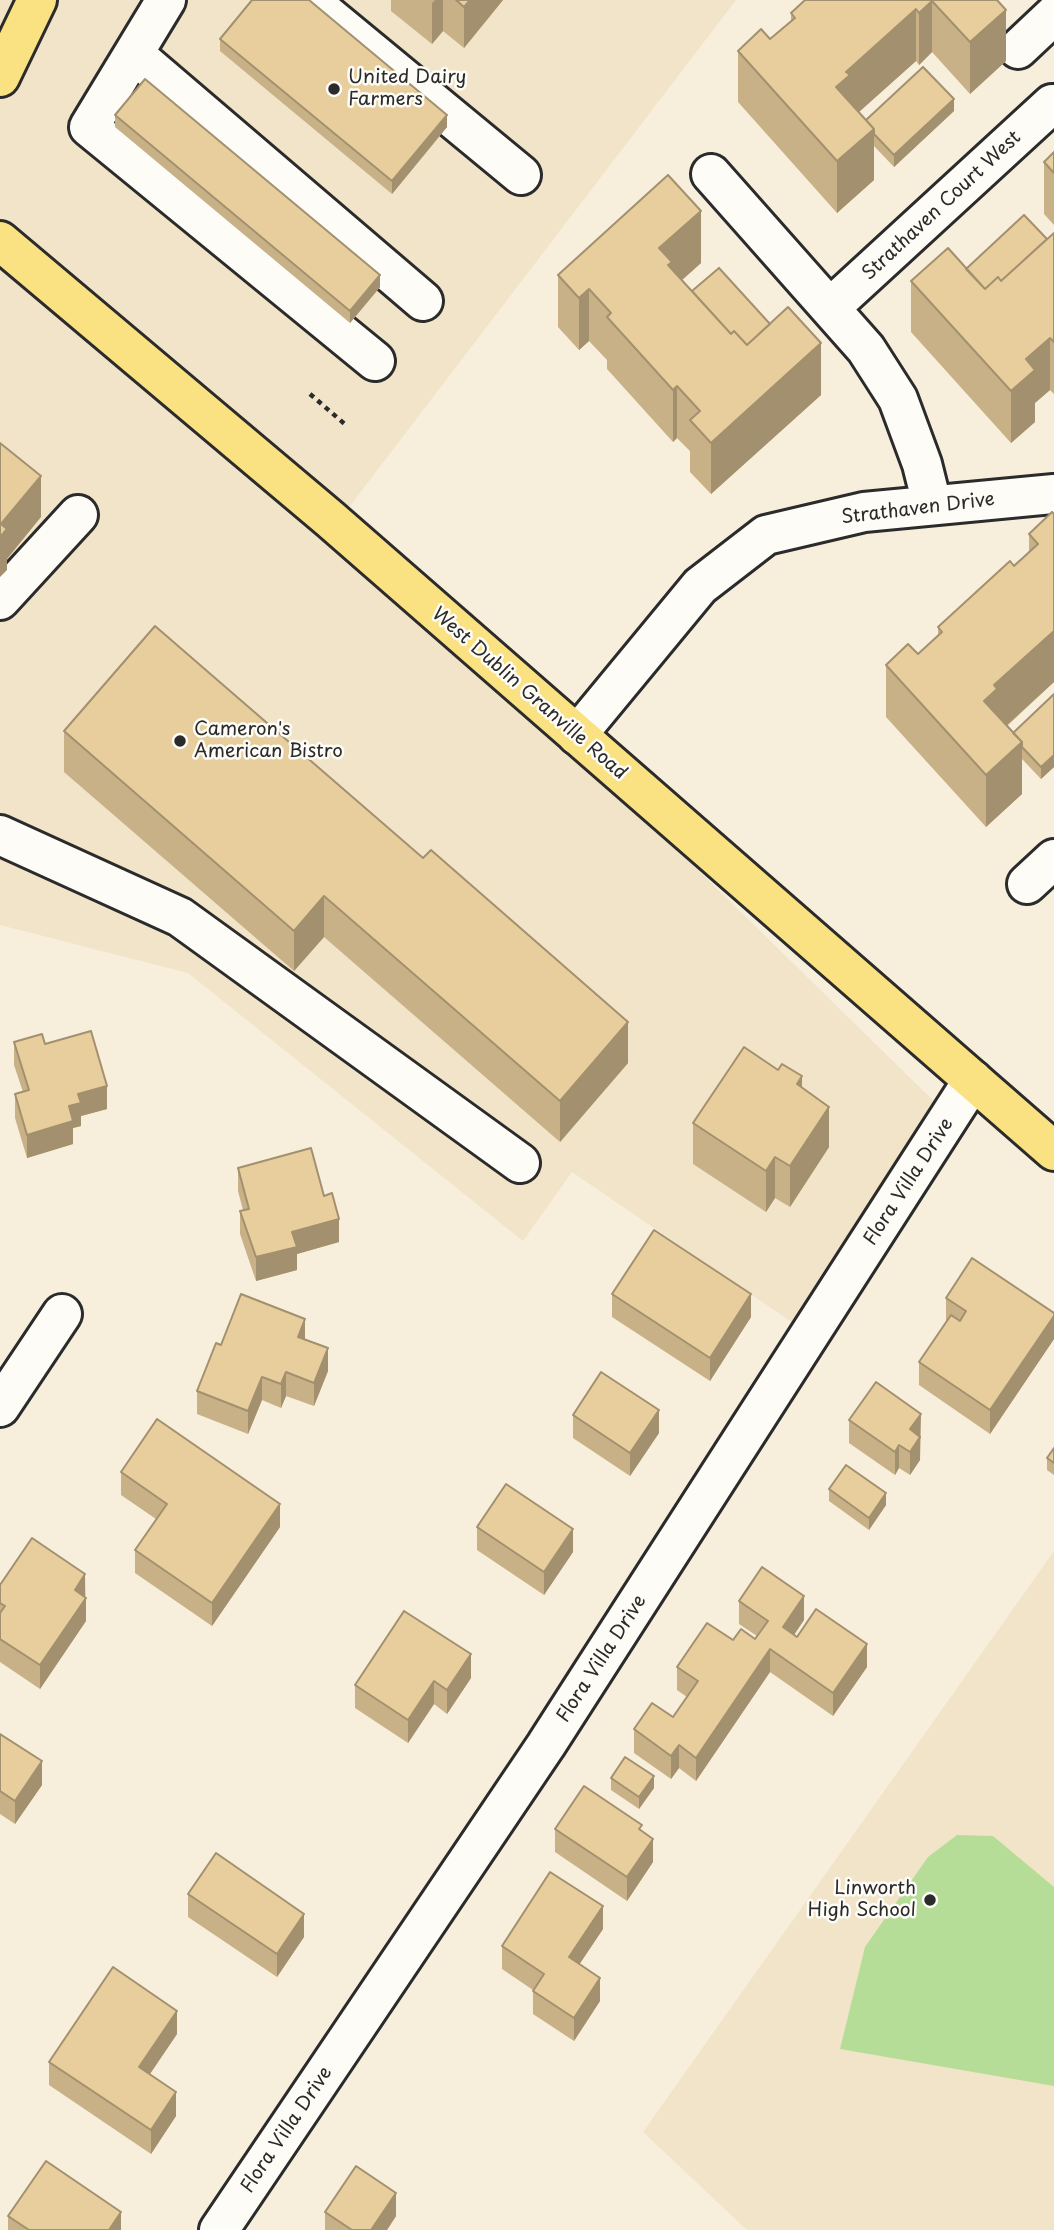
<!DOCTYPE html>
<html>
<head>
<meta charset="utf-8">
<style>
  body { margin:0 }
  canvas { display:block; background:#f7eedc }
</style>
</head>
<body>
<canvas width="1054" height="2230"></canvas>
<script>
const ctx = document.querySelector('canvas').getContext('2d');
ctx.lineJoin = 'round';
function fill(path, color) { ctx.fillStyle = color; ctx.fill(path, 'evenodd'); }
const poly = rows => new Path2D(rows.map(r => 'M' + r).join(''));
function strokePath(path, color, width, dash) { ctx.strokeStyle = color; ctx.lineWidth = width; ctx.lineCap = dash ? 'butt' : 'round'; ctx.setLineDash(dash || []); ctx.stroke(path); }
function label(font, color, halo, rows, align = 'center') {
  ctx.font = font + ' "Playpen Sans",sans-serif'; ctx.lineWidth = 5; ctx.setLineDash([]); ctx.textBaseline = 'middle'; ctx.strokeStyle = halo; ctx.fillStyle = color; for (const [text, x, y, turn = 0] of rows) {
    ctx.save(); ctx.translate(x, y); ctx.rotate((+turn || 0) * Math.PI / 180); ctx.textAlign = isNaN(turn) ? turn : align; if (halo) ctx.strokeText(text, 0, 0); ctx.fillText(text, 0, 0); ctx.restore();
  }
}
fill(poly([
  [0,0,736,0,340,519,950,1117,821,1342,572,1172,523,1241,188,973,0,925],
  [1054,1551,1054,2230,747,2230,643,2132]
]), '#f2e4c9');
fill(poly([
  [957,1835,993,1836,1054,1887,1054,2086,840,2049,865,1947,928,1857]
]), '#b6dd98');
const minor = poly([
  [166,0,89,127,375,361],
  [309,0,521,175],
  [1018,49,1054,15],
  [134,54,423,301],
  [711,174,866,349,898,399,922,464,932,504],
  [831,307,1052,104],
  [0,600,78,515],
  [577,735,700,586,766,535,864,512,1054,494],
  [0,835,180,917,520,1163],
  [1027,884,1054,859],
  [0,1407,62,1314],
  [219,2230,546,1745,973,1080]
]);
const major = poly([
  [0,77,37,0],
  [0,241,330,519,1054,1151]
]);
strokePath(minor, '#2b2b2b', 44);
strokePath(major, '#2b2b2b', 44);
strokePath(poly([
  [310,394,347,426]
]), '#2b2b2b', 4.5, [5, 5]);
strokePath(minor, '#fdfcf7', 38);
strokePath(major, '#fae181', 38);
fill(poly([
  [391,0,503,0,464,48,443,31,432,44,391,11],
  [805,0,997,0,1006,61,970,94,932,52,919,65,916,61,859,112,866,120,954,111,894,167,874,146,874,180,837,213,738,102,738,51,770,39,791,21,791,13],
  [220,39,447,127,392,194,220,51],
  [115,115,380,287,350,323,115,127],
  [1054,152,1054,225,1044,214,1044,162],
  [1054,233,1054,394,1050,390,1035,403,1035,422,1011,443,911,332,911,281,966,269,1047,239],
  [701,263,682,280,692,291,821,395,711,494,690,472,690,451,677,438,673,442,607,369,607,360,589,341,579,350,558,327,558,275],
  [1054,514,1054,682,1007,726,1013,733,1054,694,1054,767,1041,779,1022,759,1022,794,986,827,886,717,886,665,918,654,938,635,938,627,1029,552,1029,534],
  [64,731,628,1063,560,1142,324,937,294,971,64,772],
  [14,1042,45,1044,107,1109,81,1116,81,1126,73,1128,73,1144,27,1158,15,1118,15,1094,23,1092,14,1065],
  [802,1088,829,1147,790,1207,775,1198,766,1212,693,1164,693,1123],
  [238,1168,324,1196,339,1242,297,1254,297,1270,256,1281,240,1234,240,1211,243,1210,238,1191],
  [612,1294,751,1317,710,1381,612,1317],
  [946,1298,1054,1313,1054,1339,990,1434,919,1385,919,1362,947,1322,946,1321],
  [305,1339,328,1371,314,1406,286,1396,281,1408,262,1400,248,1434,197,1414,197,1391,221,1345],
  [573,1415,659,1433,630,1476,573,1438],
  [849,1420,921,1437,920,1439,920,1460,910,1475,899,1468,895,1475,849,1443],
  [1054,1448,1054,1475,1047,1470,1047,1458],
  [121,1472,280,1527,212,1626,135,1573,135,1550,156,1519,121,1495],
  [829,1489,886,1505,869,1530,829,1501],
  [477,1527,573,1552,544,1595,477,1550],
  [85,1574,86,1621,40,1689,0,1662,0,1585],
  [739,1601,804,1620,794,1635,867,1667,833,1716,770,1672,696,1781,679,1768,671,1779,634,1753,634,1729,673,1717,687,1697,677,1690,677,1667,733,1640,755,1639,757,1636,739,1624],
  [471,1678,447,1714,434,1704,408,1743,355,1708,355,1685],
  [0,1734,42,1785,15,1824,0,1814],
  [611,1778,654,1788,639,1809,611,1790],
  [555,1829,642,1832,653,1862,627,1901,555,1852],
  [188,1894,304,1937,277,1977,188,1917],
  [603,1929,579,1964,600,2001,574,2041,533,2014,533,1990,502,1969,502,1946],
  [177,2034,150,2074,176,2116,151,2154,49,2085,49,2062],
  [325,2212,396,2216,387,2230,325,2230],
  [8,2216,121,2230,8,2230]
]), '#c8b187');
fill(poly([
  [435,0,443,0,443,31,432,44,432,3],
  [470,0,503,0,464,48,464,7],
  [932,1,932,52,919,65,919,13],
  [916,9,916,61,850,120,836,87,846,72],
  [1006,10,1006,61,970,94,970,42],
  [954,99,954,111,894,167,894,155],
  [447,115,447,127,392,194,392,181],
  [874,129,874,180,837,213,837,161],
  [701,211,701,263,672,289,659,248],
  [380,275,380,287,350,323,350,311],
  [589,289,589,341,579,350,579,298],
  [1050,338,1050,390,1035,403,1035,422,1011,443,1011,391,1026,359],
  [821,343,821,395,711,494,711,443],
  [677,386,677,438,673,442,673,390],
  [41,476,41,517,7,559,7,570,0,577,0,537,1,524],
  [1054,631,1054,682,997,734,984,701,994,685],
  [1022,742,1022,794,986,827,986,775],
  [1054,755,1054,767,1041,779,1041,767],
  [324,896,324,937,294,971,294,931],
  [628,1022,628,1063,560,1142,560,1101],
  [802,1076,802,1117,797,1084],
  [107,1086,107,1109,81,1116,81,1126,73,1128,73,1144,27,1158,27,1135,78,1094],
  [829,1107,829,1147,790,1207,790,1166],
  [775,1157,775,1198,766,1212,766,1171],
  [339,1219,339,1242,297,1254,297,1270,256,1281,256,1257,292,1232],
  [751,1294,751,1317,710,1381,710,1358],
  [1054,1316,1054,1339,990,1434,990,1410],
  [305,1319,305,1342,298,1337],
  [328,1348,328,1371,314,1406,314,1383],
  [286,1372,286,1396,281,1408,281,1384],
  [262,1377,262,1400,248,1434,248,1411],
  [659,1410,659,1433,630,1476,630,1453],
  [921,1414,920,1460,910,1475,910,1429],
  [899,1445,899,1468,895,1475,895,1452],
  [886,1493,886,1505,869,1530,869,1518],
  [280,1504,280,1527,212,1626,212,1603],
  [573,1529,573,1552,544,1595,544,1572],
  [85,1574,85,1598,75,1590],
  [804,1596,804,1620,783,1651,783,1627],
  [86,1598,86,1621,40,1689,40,1665],
  [867,1644,867,1667,833,1716,833,1693],
  [770,1649,770,1672,696,1781,696,1758],
  [471,1654,471,1678,447,1714,447,1690],
  [434,1681,434,1704,408,1743,408,1720],
  [679,1745,679,1768,671,1779,671,1756],
  [42,1761,42,1785,15,1824,15,1801],
  [654,1776,654,1788,639,1809,639,1797],
  [653,1839,653,1862,627,1901,627,1877],
  [603,1906,603,1929,569,1980,569,1957],
  [304,1914,304,1937,277,1977,277,1954],
  [600,1978,600,2001,574,2041,574,2018],
  [177,2011,177,2034,139,2090,139,2067],
  [176,2092,176,2116,151,2154,151,2130],
  [396,2193,396,2216,387,2230,371,2230],
  [121,2212,121,2230,109,2230]
]), '#a2906e');
const building = poly([
  [252,0,309,0,447,115,392,181,220,39,252,0],
  [456,0,470,0,464,7,456,0],
  [805,0,997,0,1006,10,970,42,932,1,919,13,916,9,846,72,850,75,836,87,874,129,837,161,738,51,761,29,770,39,795,18,791,13,805,0],
  [923,67,954,99,894,155,874,134,874,129,866,120,923,67],
  [145,79,380,275,350,311,115,115,145,79],
  [1054,152,1054,173,1044,162,1054,152],
  [668,175,701,211,659,248,672,262,668,265,731,334,734,331,747,345,788,307,821,343,711,443,690,420,700,411,677,386,673,390,607,317,611,313,589,289,579,298,558,275,668,175],
  [1024,215,1047,239,1001,281,998,277,985,289,966,269,1024,215],
  [1054,233,1054,342,1050,338,1026,359,1035,370,1011,391,911,281,948,248,985,289,998,277,1001,281,1054,233],
  [719,268,770,324,747,345,734,331,731,334,692,291,719,268],
  [0,443,41,476,1,524,7,529,0,537,0,443],
  [1052,512,1054,514,1054,631,994,685,997,689,984,701,1022,742,986,775,886,665,908,644,918,654,942,632,938,627,1010,561,1014,566,1038,544,1029,534,1052,512],
  [155,626,423,858,431,850,628,1022,560,1101,324,896,294,931,64,731,155,626],
  [1054,694,1054,755,1041,767,1022,747,1022,742,1013,733,1054,694],
  [91,1031,107,1086,78,1094,81,1103,69,1106,73,1121,27,1135,15,1094,29,1090,14,1042,42,1034,45,1044,91,1031],
  [744,1047,778,1070,782,1064,802,1076,797,1084,829,1107,790,1166,775,1157,766,1171,693,1123,744,1047],
  [311,1148,324,1196,332,1193,339,1219,292,1232,297,1247,256,1257,240,1211,249,1209,238,1168,311,1148],
  [654,1230,751,1294,710,1358,612,1294,654,1230],
  [972,1258,1054,1313,1054,1316,990,1410,919,1362,951,1315,960,1321,966,1311,946,1298,972,1258],
  [241,1294,305,1319,298,1337,328,1348,314,1383,286,1372,281,1384,262,1377,248,1411,197,1391,216,1343,221,1345,241,1294],
  [601,1372,659,1410,630,1453,573,1415,601,1372],
  [876,1382,921,1414,910,1429,920,1437,910,1452,899,1445,895,1452,849,1420,876,1382],
  [157,1419,280,1504,212,1603,135,1550,167,1504,121,1472,157,1419],
  [1054,1448,1054,1463,1047,1458,1054,1448],
  [846,1465,886,1493,869,1518,829,1489,846,1465],
  [506,1484,573,1529,544,1572,477,1527,506,1484],
  [32,1538,85,1574,75,1590,86,1598,40,1665,0,1639,0,1613,5,1606,0,1603,0,1585,32,1538],
  [762,1567,804,1596,783,1627,797,1637,816,1609,867,1644,833,1693,770,1649,696,1758,679,1745,671,1756,634,1729,652,1703,673,1717,698,1681,677,1667,707,1623,733,1640,741,1629,755,1639,768,1621,739,1601,762,1567],
  [404,1611,471,1654,447,1690,434,1681,408,1720,355,1685,404,1611],
  [0,1734,42,1761,15,1801,0,1791,0,1734],
  [625,1757,654,1776,639,1797,611,1778,625,1757],
  [584,1786,642,1825,639,1829,653,1839,627,1877,555,1829,584,1786],
  [216,1853,304,1914,277,1954,188,1894,216,1853],
  [550,1872,603,1906,569,1957,600,1978,574,2018,533,1991,544,1974,502,1946,550,1872],
  [113,1967,177,2011,139,2067,176,2092,151,2130,49,2062,113,1967],
  [46,2161,121,2212,109,2230,29,2230,8,2216,46,2161],
  [356,2166,396,2193,371,2230,352,2230,325,2212,356,2166]
]);
fill(building, '#e8ce9d');
strokePath(building, '#a2906e', 2);
for (const [x, y, r, color] of [
  [334,89,7,"#2b2b2b"],
  [180,741,7,"#2b2b2b"],
  [930,1900,7,"#2b2b2b"]
]) { const dot = new Path2D(); dot.arc(x, y, r, 0, 2 * Math.PI); ctx.fillStyle = color; ctx.fill(dot); strokePath(dot, '#fdfcf7', 2.5); }
label('19px', '#2b2b2b', '#fdfcf7', [
  ["United Dairy",348,78],
  ["Farmers",348,100],
  ["Cameron's",194,730],
  ["American Bistro",194,752],
  ["Linworth",916,1889,"right"],
  ["High School",916,1911,"right"]
], 'left');
label('19px', '#2b2b2b', '#fdfcf7', [
  ["Strathaven Court West",942,206,-43],
  ["Strathaven Drive",918,509,-7],
  ["West Dublin Granville Road",529,694,41],
  ["Flora Villa Drive",909,1182,-57],
  ["Flora Villa Drive",602,1659,-57],
  ["Flora Villa Drive",287,2130,-56]
]);
</script>
</body>
</html>
